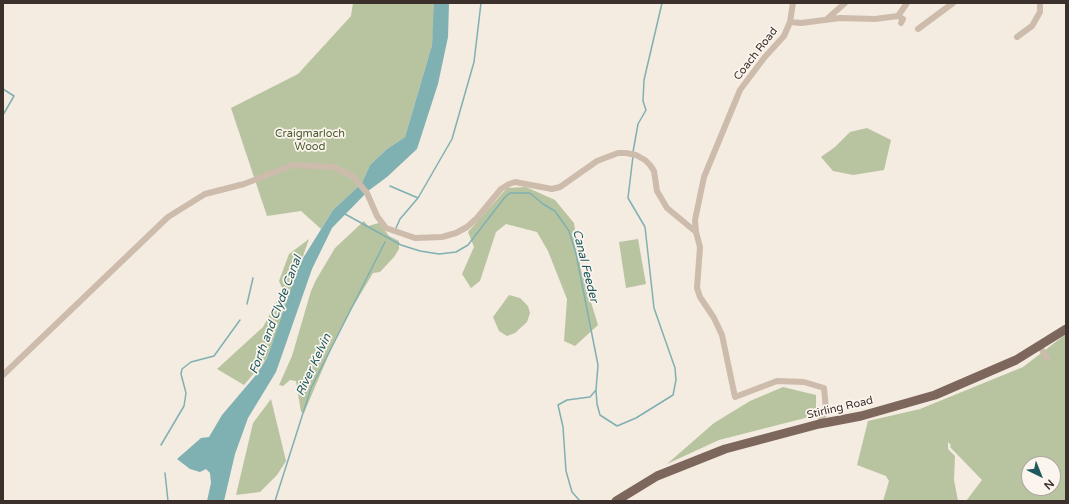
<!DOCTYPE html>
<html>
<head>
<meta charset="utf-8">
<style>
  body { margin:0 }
  #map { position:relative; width:1069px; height:504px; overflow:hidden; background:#f4ebe1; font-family:"Varela Round",sans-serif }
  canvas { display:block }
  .frame { position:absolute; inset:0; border:4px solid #3b302b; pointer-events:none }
  .north { position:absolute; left:1021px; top:456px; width:40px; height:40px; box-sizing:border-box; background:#fbf5ee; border:1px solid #aea6a0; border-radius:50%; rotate:137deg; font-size:11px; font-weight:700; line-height:16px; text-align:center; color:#3b302b }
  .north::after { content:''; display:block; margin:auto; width:14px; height:18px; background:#1f5a5e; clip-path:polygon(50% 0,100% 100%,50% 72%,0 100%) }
</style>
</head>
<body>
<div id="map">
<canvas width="1069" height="504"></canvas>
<div class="frame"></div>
<div class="north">N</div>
</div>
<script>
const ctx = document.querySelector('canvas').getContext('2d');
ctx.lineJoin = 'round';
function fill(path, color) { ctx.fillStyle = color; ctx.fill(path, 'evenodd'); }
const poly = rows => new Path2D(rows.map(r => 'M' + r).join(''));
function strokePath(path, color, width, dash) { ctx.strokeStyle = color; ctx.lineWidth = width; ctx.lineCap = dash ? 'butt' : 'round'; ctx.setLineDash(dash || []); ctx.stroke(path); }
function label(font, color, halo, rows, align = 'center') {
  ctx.font = font + ' "Varela Round",sans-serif'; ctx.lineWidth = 3.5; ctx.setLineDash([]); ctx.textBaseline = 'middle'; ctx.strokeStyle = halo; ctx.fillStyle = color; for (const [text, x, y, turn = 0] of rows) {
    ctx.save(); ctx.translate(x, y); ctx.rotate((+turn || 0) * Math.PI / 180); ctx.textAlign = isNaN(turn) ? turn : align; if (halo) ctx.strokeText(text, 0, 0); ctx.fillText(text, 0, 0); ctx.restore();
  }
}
fill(poly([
  [353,3,435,3,432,45,405,137,387,149,370,165,362,183,333,210,321,229,301,211,267,216,231,108,298,74,351,16],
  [867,128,891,140,884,170,853,175,833,171,821,157,835,147,850,132],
  [526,187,555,200,574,223,581,270,598,325,575,346,564,341,567,299,548,251,537,232,506,224,496,232,480,281,471,288,462,274,474,247,468,232,507,188],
  [364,221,368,226,379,223,389,236,399,241,399,249,394,257,380,272,373,273,348,315,332,347,304,413,301,412,296,381,290,380,283,386,279,385,292,356,311,291,316,280,335,248],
  [309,239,267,358,244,385,217,369,263,327,283,290,279,281,289,254],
  [638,239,646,284,626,288,619,242],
  [509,295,520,298,528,306,530,313,527,322,515,333,507,336,499,331,493,317],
  [1066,334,1066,501,966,501,982,480,950,447,951,445,948,442,948,449,955,456,954,480,958,501,883,501,889,481,886,476,857,465,868,421,920,409,1023,367],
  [1029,464,1053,464,1053,488,1029,488],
  [783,387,816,395,816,410,809,417,719,440,667,464,714,423,750,401],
  [271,399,286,461,277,475,260,492,236,495,253,423]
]), '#b8c4a0');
fill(poly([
  [434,3,449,3,448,37,438,84,417,149,387,177,368,191,332,228,312,269,276,372,248,418,235,454,224,501,207,501,211,483,210,473,206,469,200,472,190,469,177,459,201,438,209,437,222,415,256,375,267,358,300,263,333,210,362,183,370,165,387,149,405,137,432,45]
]), '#7fb0b2');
strokePath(poly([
  [3,89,14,96,3,115],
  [633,152,638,124,646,110,643,101,644,80,662,3],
  [390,186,418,198],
  [345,214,401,245,420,251,439,254,456,252,468,245,505,197,510,193,530,193,543,204,555,211,569,231,576,254,598,365,596,390],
  [396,228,400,219,418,198,452,139,474,62,481,3],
  [247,304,253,278],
  [161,445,184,406,186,393,181,374,182,369,191,362,214,356,240,320],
  [165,473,168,501],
  [275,501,311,388,385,242],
  [580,501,572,492,566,471,563,427,558,405,567,400,590,397,596,390,597,404,600,415,617,426,636,418,673,395,676,380,675,368,654,308,645,227,628,198,633,156]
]), '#7fb0b2', 1.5);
strokePath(poly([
  [898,16,907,3],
  [827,19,845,3],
  [790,22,801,23,840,18,875,19,898,16,903,19,901,23],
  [918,29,953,3],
  [1017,37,1032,26,1040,12,1040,3],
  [696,232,695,220,704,177,740,90,764,58,784,36,790,22,793,3],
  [1040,347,1047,358],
  [3,375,168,217,205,194,244,184,293,165,334,167,352,176,356,180,367,193,377,216,386,228,415,238,442,237,456,233,467,227,477,218,501,189,509,184,515,182,552,189,560,187,597,161,618,153,626,153,636,155,645,160,650,165,654,171,657,191,667,208,696,232,700,247,697,288,700,297,714,318,722,335,735,397,777,381,804,382,824,388,826,410,819,424]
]), '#cdbbac', 6);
strokePath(poly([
  [616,501,657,476,725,449,819,424,861,416,935,395,1016,360,1066,329]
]), '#7d675c', 9);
label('11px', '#3b302b', '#fbf5ee', [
  ["Coach Road",756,54,-52],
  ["Stirling Road",840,408,-13]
]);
label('11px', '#4a5a2e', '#fbf5ee', [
  ["Craigmarloch",310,134],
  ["Wood",310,147]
]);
label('italic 12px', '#1f5a5e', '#fbf5ee', [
  ["Canal Feeder",585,266,76],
  ["Forth and Clyde Canal",276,315,-69],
  ["River Kelvin",314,365,-65]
]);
</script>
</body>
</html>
